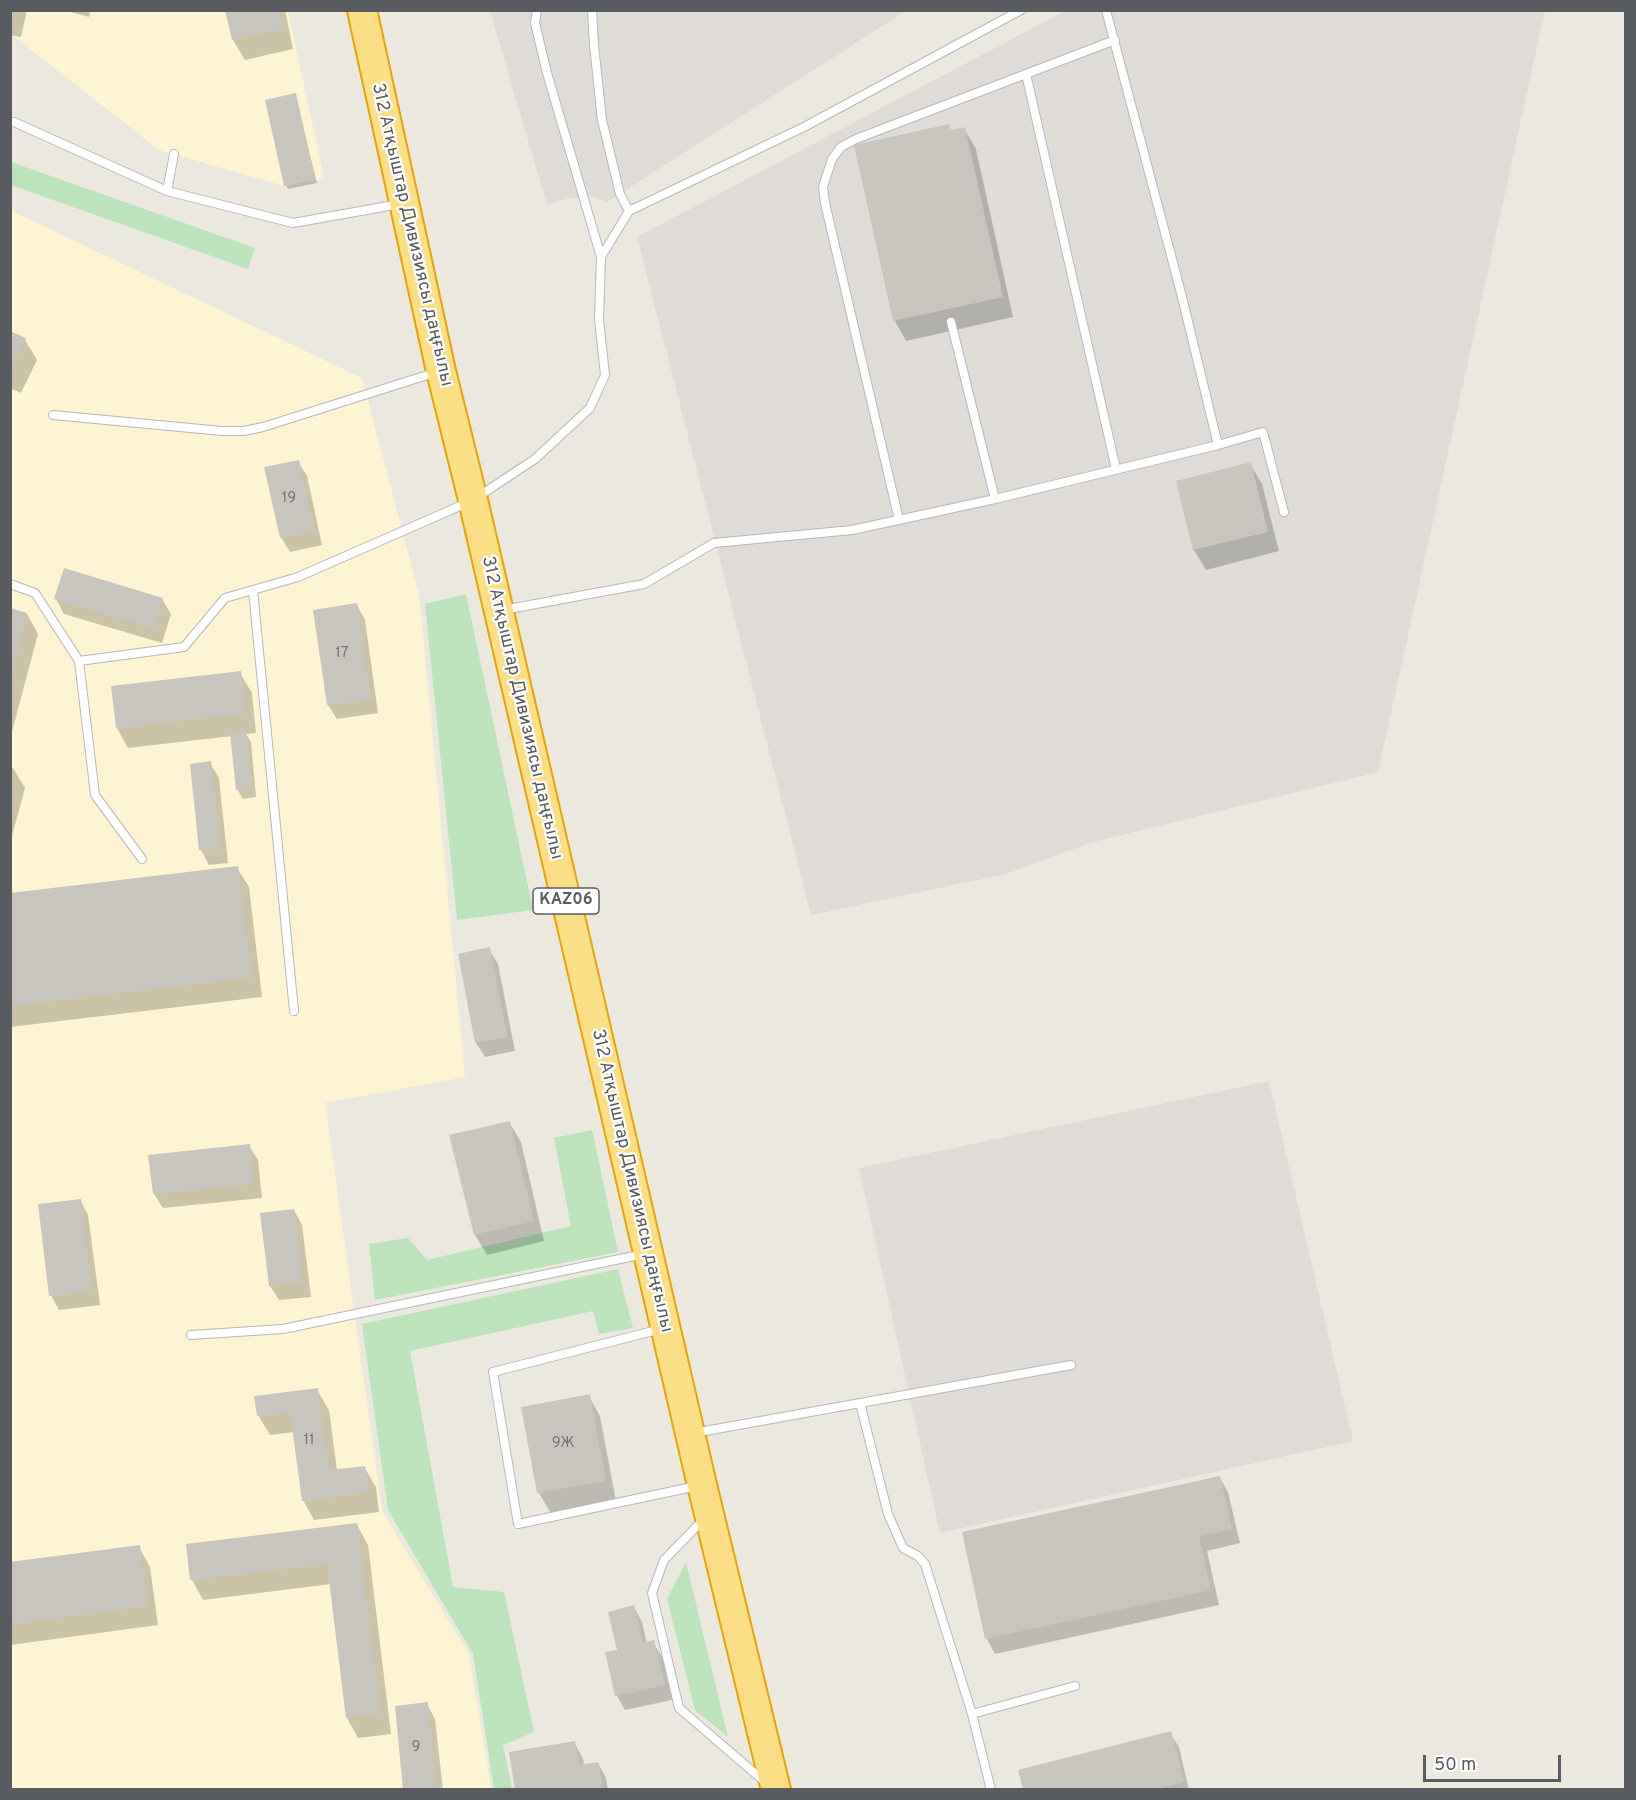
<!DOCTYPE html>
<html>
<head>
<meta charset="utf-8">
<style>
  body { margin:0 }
  #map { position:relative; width:1636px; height:1800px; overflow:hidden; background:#ebe9df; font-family:Overpass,sans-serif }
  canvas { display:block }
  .frame { position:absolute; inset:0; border:12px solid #585c60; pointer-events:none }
  .scale { position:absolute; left:1423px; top:1755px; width:138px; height:27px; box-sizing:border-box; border:3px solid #585c60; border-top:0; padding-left:8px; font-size:18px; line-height:21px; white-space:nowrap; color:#585c60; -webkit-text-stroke:4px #fff; paint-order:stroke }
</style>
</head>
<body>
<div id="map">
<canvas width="1636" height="1800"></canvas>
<div class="frame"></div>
<div class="scale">50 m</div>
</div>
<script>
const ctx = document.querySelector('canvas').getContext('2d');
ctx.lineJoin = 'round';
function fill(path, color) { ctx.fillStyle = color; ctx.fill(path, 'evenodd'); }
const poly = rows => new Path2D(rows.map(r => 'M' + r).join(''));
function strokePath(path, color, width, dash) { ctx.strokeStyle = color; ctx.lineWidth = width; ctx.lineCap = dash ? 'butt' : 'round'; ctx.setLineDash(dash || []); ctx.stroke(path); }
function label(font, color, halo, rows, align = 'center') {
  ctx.font = font + ' Overpass,sans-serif'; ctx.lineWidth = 4.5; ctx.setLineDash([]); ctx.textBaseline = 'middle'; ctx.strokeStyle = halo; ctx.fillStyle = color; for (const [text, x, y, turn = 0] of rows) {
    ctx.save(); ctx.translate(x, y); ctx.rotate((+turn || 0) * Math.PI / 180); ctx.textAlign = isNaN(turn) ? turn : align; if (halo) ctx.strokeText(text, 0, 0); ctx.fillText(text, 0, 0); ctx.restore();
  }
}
fill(poly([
  [10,11,288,11,324,178,284,186,159,150,11,34],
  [10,210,362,378,419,594,465,1077,325,1103,382,1511,469,1654,491,1789,11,1789]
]), '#fdf4d3');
fill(poly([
  [490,11,906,11,607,202,592,196,565,199,547,205],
  [1065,11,1545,11,1378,772,1090,843,1006,874,811,915,637,237],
  [1269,1081,1353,1441,940,1533,859,1168]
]), '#dfdcd7');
fill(poly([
  [11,162,255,248,248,269,11,185],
  [466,594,533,910,457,920,425,604],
  [592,1130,618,1252,375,1300,369,1244,408,1238,427,1260,571,1226,554,1138],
  [618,1269,633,1328,599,1334,593,1311,410,1351,453,1587,504,1592,534,1732,503,1745,512,1789,494,1789,473,1654,388,1510,362,1324],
  [686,1562,728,1737,695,1710,667,1599]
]), '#bce3bc');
fill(poly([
  [10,10,27,10,21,37,10,35],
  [63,10,91,10,89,17],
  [227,10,285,10,293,49,245,60,233,40],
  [295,95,317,183,288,189,286,185],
  [948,125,952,131,964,129,976,149,1013,317,906,341,895,321,856,146],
  [10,333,25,340,37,360,21,393,10,388],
  [298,461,307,476,322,545,290,552,281,537],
  [1250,464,1262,484,1279,551,1206,570,1194,550,1178,482],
  [56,599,162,599,171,614,162,643,64,614],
  [357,605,365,620,378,713,337,719,328,705],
  [10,610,27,614,38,634,10,739],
  [240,673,252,693,256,733,246,734,251,742,256,797,243,799,237,789,232,736,128,748,117,728],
  [210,763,219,778,228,863,209,865,201,850,191,765],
  [10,767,13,768,25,788,10,843],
  [237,868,249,887,262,997,10,1027,10,895],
  [489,949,498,964,515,1051,485,1057,476,1043],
  [509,1122,521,1142,544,1241,487,1255,475,1235,451,1136],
  [249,1146,258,1160,262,1198,163,1208,154,1194],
  [80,1200,88,1215,100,1305,59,1310,51,1295],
  [294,1210,302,1225,311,1297,279,1300,270,1286],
  [317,1390,329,1410,337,1471,364,1467,376,1487,379,1512,314,1520,303,1500,294,1432,270,1435,258,1415],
  [589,1396,600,1416,616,1501,550,1512,539,1493],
  [1220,1478,1228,1492,1240,1543,1207,1551,1219,1605,995,1654,987,1639,963,1534],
  [357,1525,368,1545,391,1734,358,1738,347,1718,331,1584,203,1600,192,1580],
  [139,1547,150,1567,158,1625,10,1645,10,1564],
  [634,1607,642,1622,647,1643,653,1642,662,1657,672,1700,625,1710,617,1696,607,1654,619,1651],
  [427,1704,435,1719,443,1790,405,1790],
  [1170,1733,1179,1747,1189,1790,1025,1790],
  [574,1743,583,1758,584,1765,598,1763,606,1778,608,1790,517,1790]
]), '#0003');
fill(poly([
  [225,10,279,10,283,29,232,40],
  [296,93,315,179,284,186,265,100],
  [949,124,951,130,965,127,1003,297,893,321,854,145],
  [10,331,26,338,10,371],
  [299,460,314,530,280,538,264,467],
  [1251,462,1268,532,1193,550,1176,481],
  [64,568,163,598,154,629,54,599],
  [357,603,371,699,327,705,313,610],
  [10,608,27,613,11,675,10,675],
  [241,671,246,713,116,728,111,686],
  [246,731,252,788,236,790,230,733],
  [211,761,220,849,199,850,190,764],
  [238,866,252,977,10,1006,10,893],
  [490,947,507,1037,475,1043,458,954],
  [510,1121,534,1221,474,1235,449,1135],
  [250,1144,254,1184,153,1194,148,1155],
  [81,1199,92,1291,49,1296,38,1204],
  [294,1209,303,1282,269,1286,260,1213],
  [318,1388,329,1470,365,1466,369,1492,302,1501,290,1412,257,1416,254,1396],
  [590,1394,606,1481,537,1493,521,1407],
  [1220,1476,1232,1529,1199,1536,1211,1590,985,1639,962,1532],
  [357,1523,381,1714,346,1718,327,1564,190,1580,186,1544],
  [140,1545,148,1606,10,1624,10,1562],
  [634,1605,643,1643,654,1640,665,1685,615,1696,605,1652,617,1650,608,1612],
  [428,1702,437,1790,403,1790,395,1706],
  [1171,1731,1184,1782,1153,1790,1023,1790,1018,1770],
  [575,1741,579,1765,598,1762,603,1790,515,1790,509,1752]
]), '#c8c5bf');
const lane = poly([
  [537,10,535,23,547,73,601,257],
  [592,10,594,45,602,120,620,194,629,211],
  [1026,74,1116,469],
  [14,122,167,191,293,223,400,204],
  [167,191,174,154],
  [951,322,995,499],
  [53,415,222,431,244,431,263,427,437,372],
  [1218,445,1263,432,1284,512],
  [479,496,535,459,590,408,605,375,599,319,601,257,629,211,804,127,1021,10],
  [899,520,825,203,823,187,832,159,841,147,856,139,1115,40],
  [10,584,35,593,79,661],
  [253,590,294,1011],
  [503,610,644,584,714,543,852,530,995,499,1218,445,1181,293,1106,10],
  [142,859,95,795,79,661,184,647,225,598,298,577,469,502],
  [661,1329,493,1372,518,1524,697,1486],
  [191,1335,283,1329,644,1254],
  [860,1403,888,1514,903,1548,918,1556,925,1564,972,1714,991,1790],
  [694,1433,1071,1365],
  [704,1519,664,1560,652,1593,679,1708,765,1782],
  [972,1714,1075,1686]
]);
const highway = poly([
  [362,10,441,371,473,500,702,1485,776,1790]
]);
strokePath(lane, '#b5b8bc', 10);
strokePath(highway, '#e6a405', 32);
strokePath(lane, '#fff', 8);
strokePath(highway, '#fadf87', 28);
label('15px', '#747678', null, [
  ["19",289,499],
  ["17",342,654],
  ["11",309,1441],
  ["9Ж",563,1444],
  ["9",416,1748]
]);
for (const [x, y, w] of [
  [566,901,66]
]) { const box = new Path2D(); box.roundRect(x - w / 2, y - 13, w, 26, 4.5); ctx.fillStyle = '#fff'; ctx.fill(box); strokePath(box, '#585c60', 1.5); }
label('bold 16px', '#585c60', null, [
  ["KАZ06",566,901]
]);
label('18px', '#585c60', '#fff', [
  ["312 Атқыштар Дивизиясы даңғылы",411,235,77],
  ["312 Атқыштар Дивизиясы даңғылы",521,708,77],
  ["312 Атқыштар Дивизиясы даңғылы",631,1181,77]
]);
</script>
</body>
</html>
